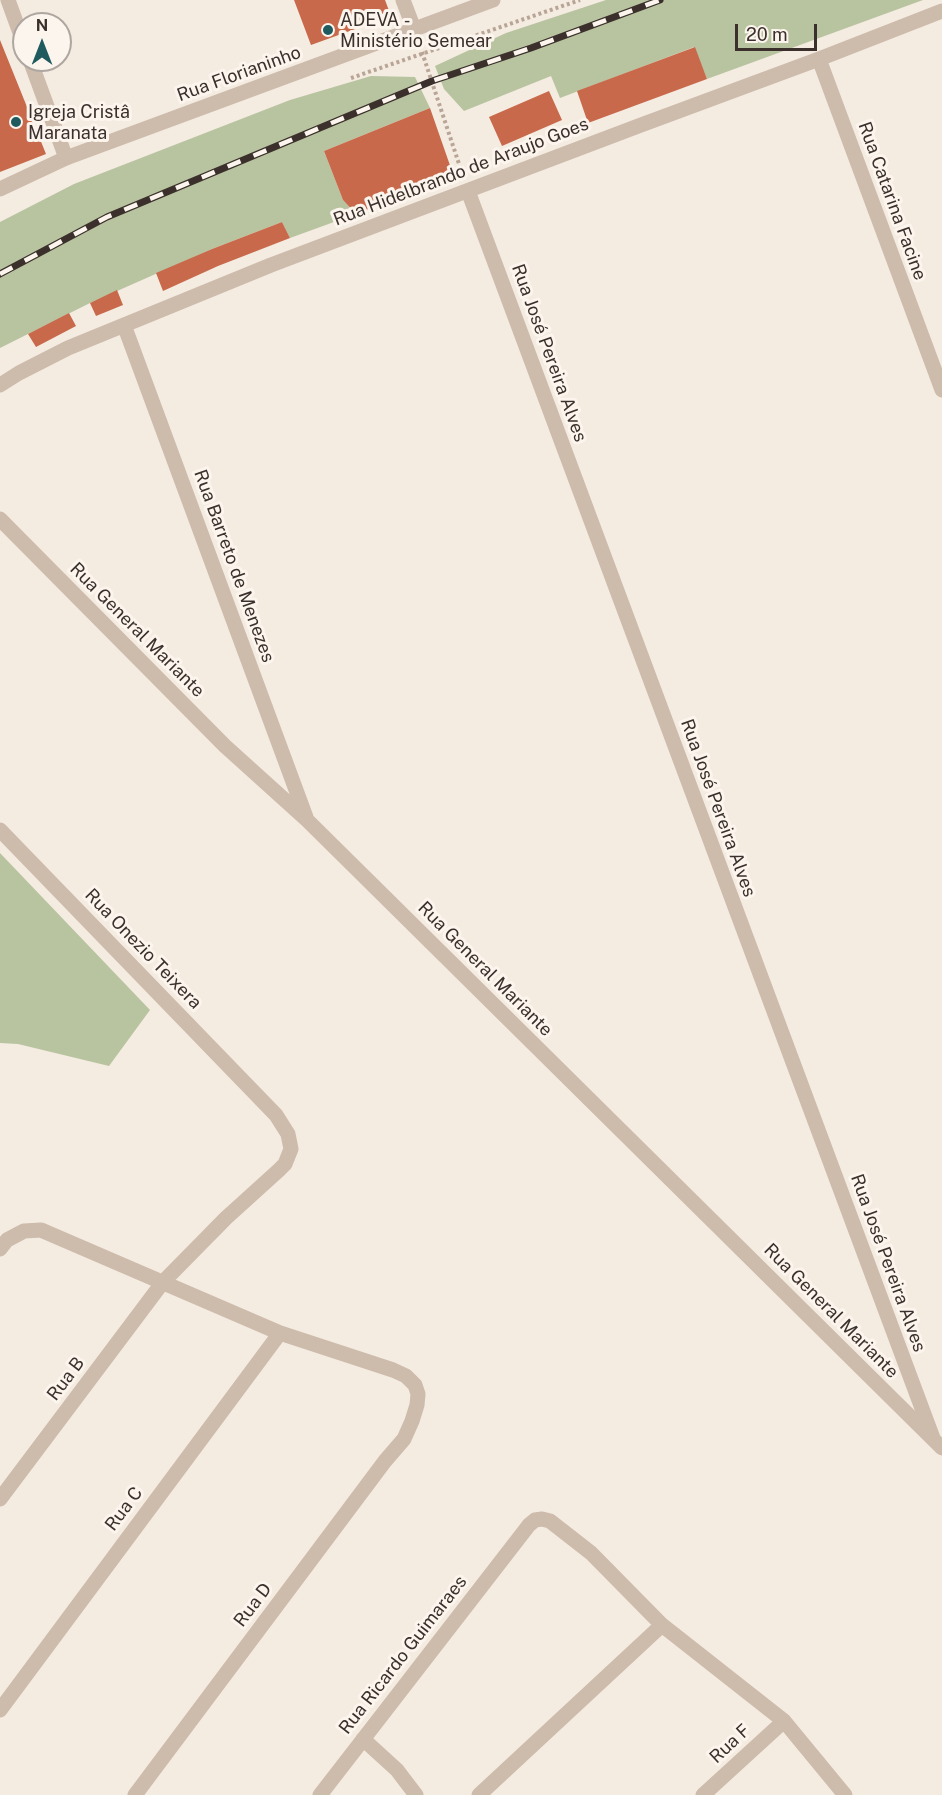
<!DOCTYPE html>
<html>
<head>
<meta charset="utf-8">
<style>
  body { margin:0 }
  #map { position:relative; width:942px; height:1795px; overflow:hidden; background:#f4ebe1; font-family:"Public Sans",sans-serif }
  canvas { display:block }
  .north { position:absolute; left:12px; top:12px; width:60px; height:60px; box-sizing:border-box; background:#fbf5ee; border:2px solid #aea6a0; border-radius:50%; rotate:0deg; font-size:16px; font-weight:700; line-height:24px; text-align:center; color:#3b302b }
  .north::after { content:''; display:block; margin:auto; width:21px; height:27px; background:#1f5a5e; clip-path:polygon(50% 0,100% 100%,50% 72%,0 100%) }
  .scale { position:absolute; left:735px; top:24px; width:82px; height:27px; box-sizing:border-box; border:3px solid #3b302b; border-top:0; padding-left:8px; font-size:18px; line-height:21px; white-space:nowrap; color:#3b302b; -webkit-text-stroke:4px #fbf5ee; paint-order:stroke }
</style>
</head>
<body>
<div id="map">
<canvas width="942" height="1795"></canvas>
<div class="north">N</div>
<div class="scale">20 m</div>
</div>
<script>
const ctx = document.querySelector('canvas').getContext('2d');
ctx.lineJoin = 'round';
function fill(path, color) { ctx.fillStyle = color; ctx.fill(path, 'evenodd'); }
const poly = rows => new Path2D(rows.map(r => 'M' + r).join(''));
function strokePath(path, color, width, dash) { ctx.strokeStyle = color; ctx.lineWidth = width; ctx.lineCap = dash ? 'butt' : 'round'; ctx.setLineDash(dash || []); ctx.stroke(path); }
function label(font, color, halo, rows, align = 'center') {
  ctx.font = font + ' "Public Sans",sans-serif'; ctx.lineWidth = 6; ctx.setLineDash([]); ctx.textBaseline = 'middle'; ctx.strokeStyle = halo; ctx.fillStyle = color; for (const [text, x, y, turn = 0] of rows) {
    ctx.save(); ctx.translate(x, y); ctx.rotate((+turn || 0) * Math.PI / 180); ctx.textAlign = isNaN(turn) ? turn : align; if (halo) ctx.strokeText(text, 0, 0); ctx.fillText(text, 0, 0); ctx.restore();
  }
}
fill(poly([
  [606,0,923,0,707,79,694,47,560,98,551,76,464,111,444,89,435,66,506,33],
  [371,76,415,77,430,108,324,151,343,200,356,214,290,238,282,222,212,249,90,303,0,348,0,222,74,184,290,100],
  [0,853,150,1010,109,1066,18,1044,0,1043]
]), '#b8c4a0');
fill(poly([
  [294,0,385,0,391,16,311,45],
  [0,40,46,154,0,172],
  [695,47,707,79,588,123,577,91],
  [549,91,562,120,502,146,489,117],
  [430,108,453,174,356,214,343,200,324,151],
  [282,222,290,238,218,266,163,291,156,273,212,249],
  [117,290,123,305,96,316,90,303],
  [69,313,76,326,36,347,28,334]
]), '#c8694b');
strokePath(poly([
  [422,52,461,170],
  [351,78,580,0]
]), '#b9a596', 4, [3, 3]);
strokePath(poly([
  [8,0,24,44],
  [403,0,414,29],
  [819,59,942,390],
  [30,60,66,158],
  [468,191,933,1438],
  [124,325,306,817],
  [0,385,19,373,68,348,271,265,641,125,819,59,942,11],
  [0,519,225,746,307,820,942,1448],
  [0,830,276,1115,288,1134,291,1149,285,1164,279,1170,226,1218,163,1282,0,1499],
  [0,1249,7,1240,24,1231,41,1230,280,1333,393,1370,406,1376,415,1385,418,1394,417,1405,412,1421,404,1439,385,1461,135,1795],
  [0,1710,280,1333],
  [363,1739,397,1770,416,1795],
  [320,1795,529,1525,535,1520,542,1519,550,1521,591,1553,662,1625,784,1721,845,1795],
  [479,1795,662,1625],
  [703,1795,784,1721]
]), '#cdbbac', 15);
strokePath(poly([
  [0,189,66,158,493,0]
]), '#cdbbac', 15);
const rail = poly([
  [0,274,107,217,432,81,531,48,660,0]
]);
strokePath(rail, '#3b302b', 7);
strokePath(rail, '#fbf5ee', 4.5, [14]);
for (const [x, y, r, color] of [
  [328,30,6,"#1f5a5e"],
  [16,122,6,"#1f5a5e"]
]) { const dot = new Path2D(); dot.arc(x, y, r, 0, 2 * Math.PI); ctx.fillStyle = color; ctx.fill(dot); strokePath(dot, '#fbf5ee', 2); }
label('18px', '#3b302b', '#fbf5ee', [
  ["ADEVA -",340,20],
  ["Ministério Semear",340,41],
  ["Igreja Cristâ",28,112],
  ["Maranata",28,133]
], 'left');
label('18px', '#3b302b', '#fbf5ee', [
  ["Rua Florianinho",239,74,-20],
  ["Rua Hidelbrando de Araujo Goes",461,172,-21],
  ["Rua Catarina Facine",892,201,70],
  ["Rua José Pereira Alves",549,353,70],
  ["Rua Barreto de Menezes",234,566,70],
  ["Rua General Mariante",137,630,45],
  ["Rua José Pereira Alves",718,808,70],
  ["Rua Onezio Teixera",143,949,46],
  ["Rua General Mariante",485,969,45],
  ["Rua José Pereira Alves",888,1263,70],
  ["Rua General Mariante",831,1311,45],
  ["Rua B",66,1379,-53],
  ["Rua C",124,1509,-53],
  ["Rua D",253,1605,-53],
  ["Rua Ricardo Guimaraes",403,1655,-52],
  ["Rua F",730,1744,-43]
]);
</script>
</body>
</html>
